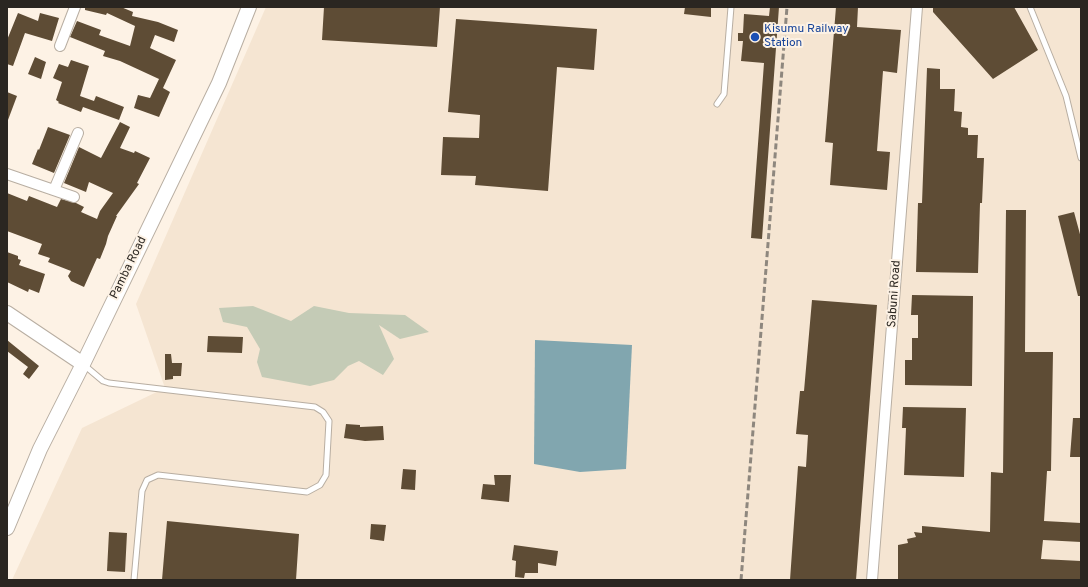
<!DOCTYPE html>
<html>
<head>
<meta charset="utf-8">
<style>
  body { margin:0 }
  #map { position:relative; width:1088px; height:587px; overflow:hidden; background:#fdf2e5; font-family:Overpass,sans-serif }
  canvas { display:block }
  .frame { position:absolute; inset:0; border:8px solid #2a2621; pointer-events:none }
</style>
</head>
<body>
<div id="map">
<canvas width="1088" height="587"></canvas>
<div class="frame"></div>
</div>
<script>
const ctx = document.querySelector('canvas').getContext('2d');
ctx.lineJoin = 'round';
function fill(path, color) { ctx.fillStyle = color; ctx.fill(path, 'evenodd'); }
const poly = rows => new Path2D(rows.map(r => 'M' + r).join(''));
function strokePath(path, color, width, dash) { ctx.strokeStyle = color; ctx.lineWidth = width; ctx.lineCap = dash ? 'butt' : 'round'; ctx.setLineDash(dash || []); ctx.stroke(path); }
function label(font, color, halo, rows, align = 'center') {
  ctx.font = font + ' Overpass,sans-serif'; ctx.lineWidth = 4; ctx.setLineDash([]); ctx.textBaseline = 'middle'; ctx.strokeStyle = halo; ctx.fillStyle = color; for (const [text, x, y, turn = 0] of rows) {
    ctx.save(); ctx.translate(x, y); ctx.rotate((+turn || 0) * Math.PI / 180); ctx.textAlign = isNaN(turn) ? turn : align; if (halo) ctx.strokeText(text, 0, 0); ctx.fillText(text, 0, 0); ctx.restore();
  }
}
fill(poly([
  [266,7,1081,7,1081,580,12,580,82,428,165,388,136,304]
]), '#f5e5d2');
fill(poly([
  [253,306,291,321,314,306,349,313,405,315,429,332,400,339,379,325,394,359,383,375,359,361,348,366,334,380,310,386,262,377,257,362,260,349,247,327,223,322,219,308]
]), '#c4cbb6');
fill(poly([
  [535,340,632,345,626,469,580,472,534,464]
]), '#81a6af');
fill(poly([
  [85,7,121,7,133,12,132,16,158,22,178,30,174,42,155,35,150,48,176,60,163,88,170,92,159,117,134,108,138,95,150,98,159,79,120,61,103,56,105,51,70,37,77,21,101,30,99,35,130,46,135,26,107,13,106,15,85,10],
  [324,7,440,7,437,47,322,40],
  [685,7,711,7,711,17,684,14],
  [770,7,779,7,762,239,751,238,764,63,741,61,743,41,738,41,738,33,743,33,744,14,769,16],
  [836,7,858,7,857,27,901,30,897,73,883,71,877,151,890,152,887,190,830,185,833,143,825,142],
  [933,7,1014,7,1038,50,993,79,933,12],
  [18,13,38,21,40,13,59,18,52,41,25,33,13,66,7,64,7,40],
  [456,19,597,29,594,70,557,67,548,191,475,185,476,176,441,175,443,137,479,138,480,115,448,112],
  [35,57,46,62,41,79,28,74],
  [71,60,89,66,80,96,94,101,96,96,124,107,119,120,83,107,81,112,58,103,59,102,56,100,62,82,53,78,59,64,68,67],
  [927,68,940,69,940,89,955,89,954,111,962,112,961,127,968,128,968,135,978,135,977,158,984,158,982,203,980,203,978,273,916,272,918,203,922,203],
  [7,92,17,96,8,120,7,120],
  [120,122,130,127,120,148,134,153,135,151,150,158,137,183,139,184,116,216,117,216,108,236,106,244,100,259,97,258,84,287,71,281,68,276,71,271,48,262,50,258,38,254,42,244,7,231,7,193,27,201,29,196,57,207,61,199,76,203,84,207,81,212,97,219,100,211,113,193,89,182,86,192,64,183,79,147,101,158],
  [48,127,70,135,54,173,32,164,38,149,39,150],
  [1006,210,1026,210,1025,352,1053,352,1051,471,1047,471,1044,521,1081,523,1081,542,1043,540,1041,559,1081,561,1081,580,898,580,898,545,908,543,907,539,916,537,914,532,922,533,922,526,990,532,991,472,1003,473],
  [1074,212,1081,238,1081,296,1078,296,1058,216],
  [7,252,18,256,18,259,21,260,19,265,45,274,39,293,29,289,28,292,7,282],
  [912,295,973,296,972,386,905,385,905,360,912,360,912,338,918,338,918,315,911,315],
  [812,300,877,305,856,580,790,580,798,466,806,467,808,435,796,434,800,391,804,391],
  [208,336,243,337,242,353,207,352],
  [7,340,39,366,29,379,23,374,28,367,7,351],
  [165,354,171,354,172,363,182,363,181,376,173,376,173,379,165,380],
  [903,407,966,408,964,477,904,475,906,428,902,428],
  [1073,418,1081,418,1081,457,1070,457],
  [346,424,360,425,360,427,383,426,384,440,365,441,344,438],
  [403,469,416,470,415,490,401,489],
  [494,475,511,475,509,502,481,499,483,484,495,485],
  [167,521,299,534,296,580,162,580],
  [371,524,386,525,384,541,370,539],
  [109,532,127,533,125,572,107,571],
  [514,545,558,551,556,566,538,563,538,573,525,573,524,578,515,577,516,561,512,560]
]), '#5e4c35');
const service = poly([
  [1030,7,1066,96,1081,158],
  [717,104,724,94,731,7],
  [84,365,103,381,109,383,315,407,323,412,329,421,326,475,320,485,307,492,158,475,147,480,142,491,134,580]
]);
const minor = poly([
  [60,46,75,7],
  [7,174,74,197],
  [54,190,78,133],
  [872,580,917,7]
]);
const secondary = poly([
  [7,313,83,364],
  [7,528,40,449,83,364,219,83,249,7]
]);
strokePath(service, '#b8aea2', 7);
strokePath(minor, '#b8aea2', 12);
strokePath(secondary, '#b8aea2', 16);
strokePath(service, '#fff', 5);
strokePath(minor, '#fff', 10);
strokePath(secondary, '#fff', 14);
strokePath(poly([
  [741,580,787,7]
]), '#8e877e', 3, [6, 3]);
for (const [x, y, r, color] of [
  [755,37,5,"#1a4fb4"]
]) { const dot = new Path2D(); dot.arc(x, y, r, 0, 2 * Math.PI); ctx.fillStyle = color; ctx.fill(dot); strokePath(dot, '#fdf2e5', 1.5); }
label('12px', '#164399', '#fdf2e5', [
  ["Kisumu Railway",764,30],
  ["Station",764,44]
], 'left');
label('12px', '#2a2621', '#fdf2e5', [
  ["Pamba Road",129,268,-64],
  ["Sabuni Road",895,294,-86]
]);
</script>
</body>
</html>
